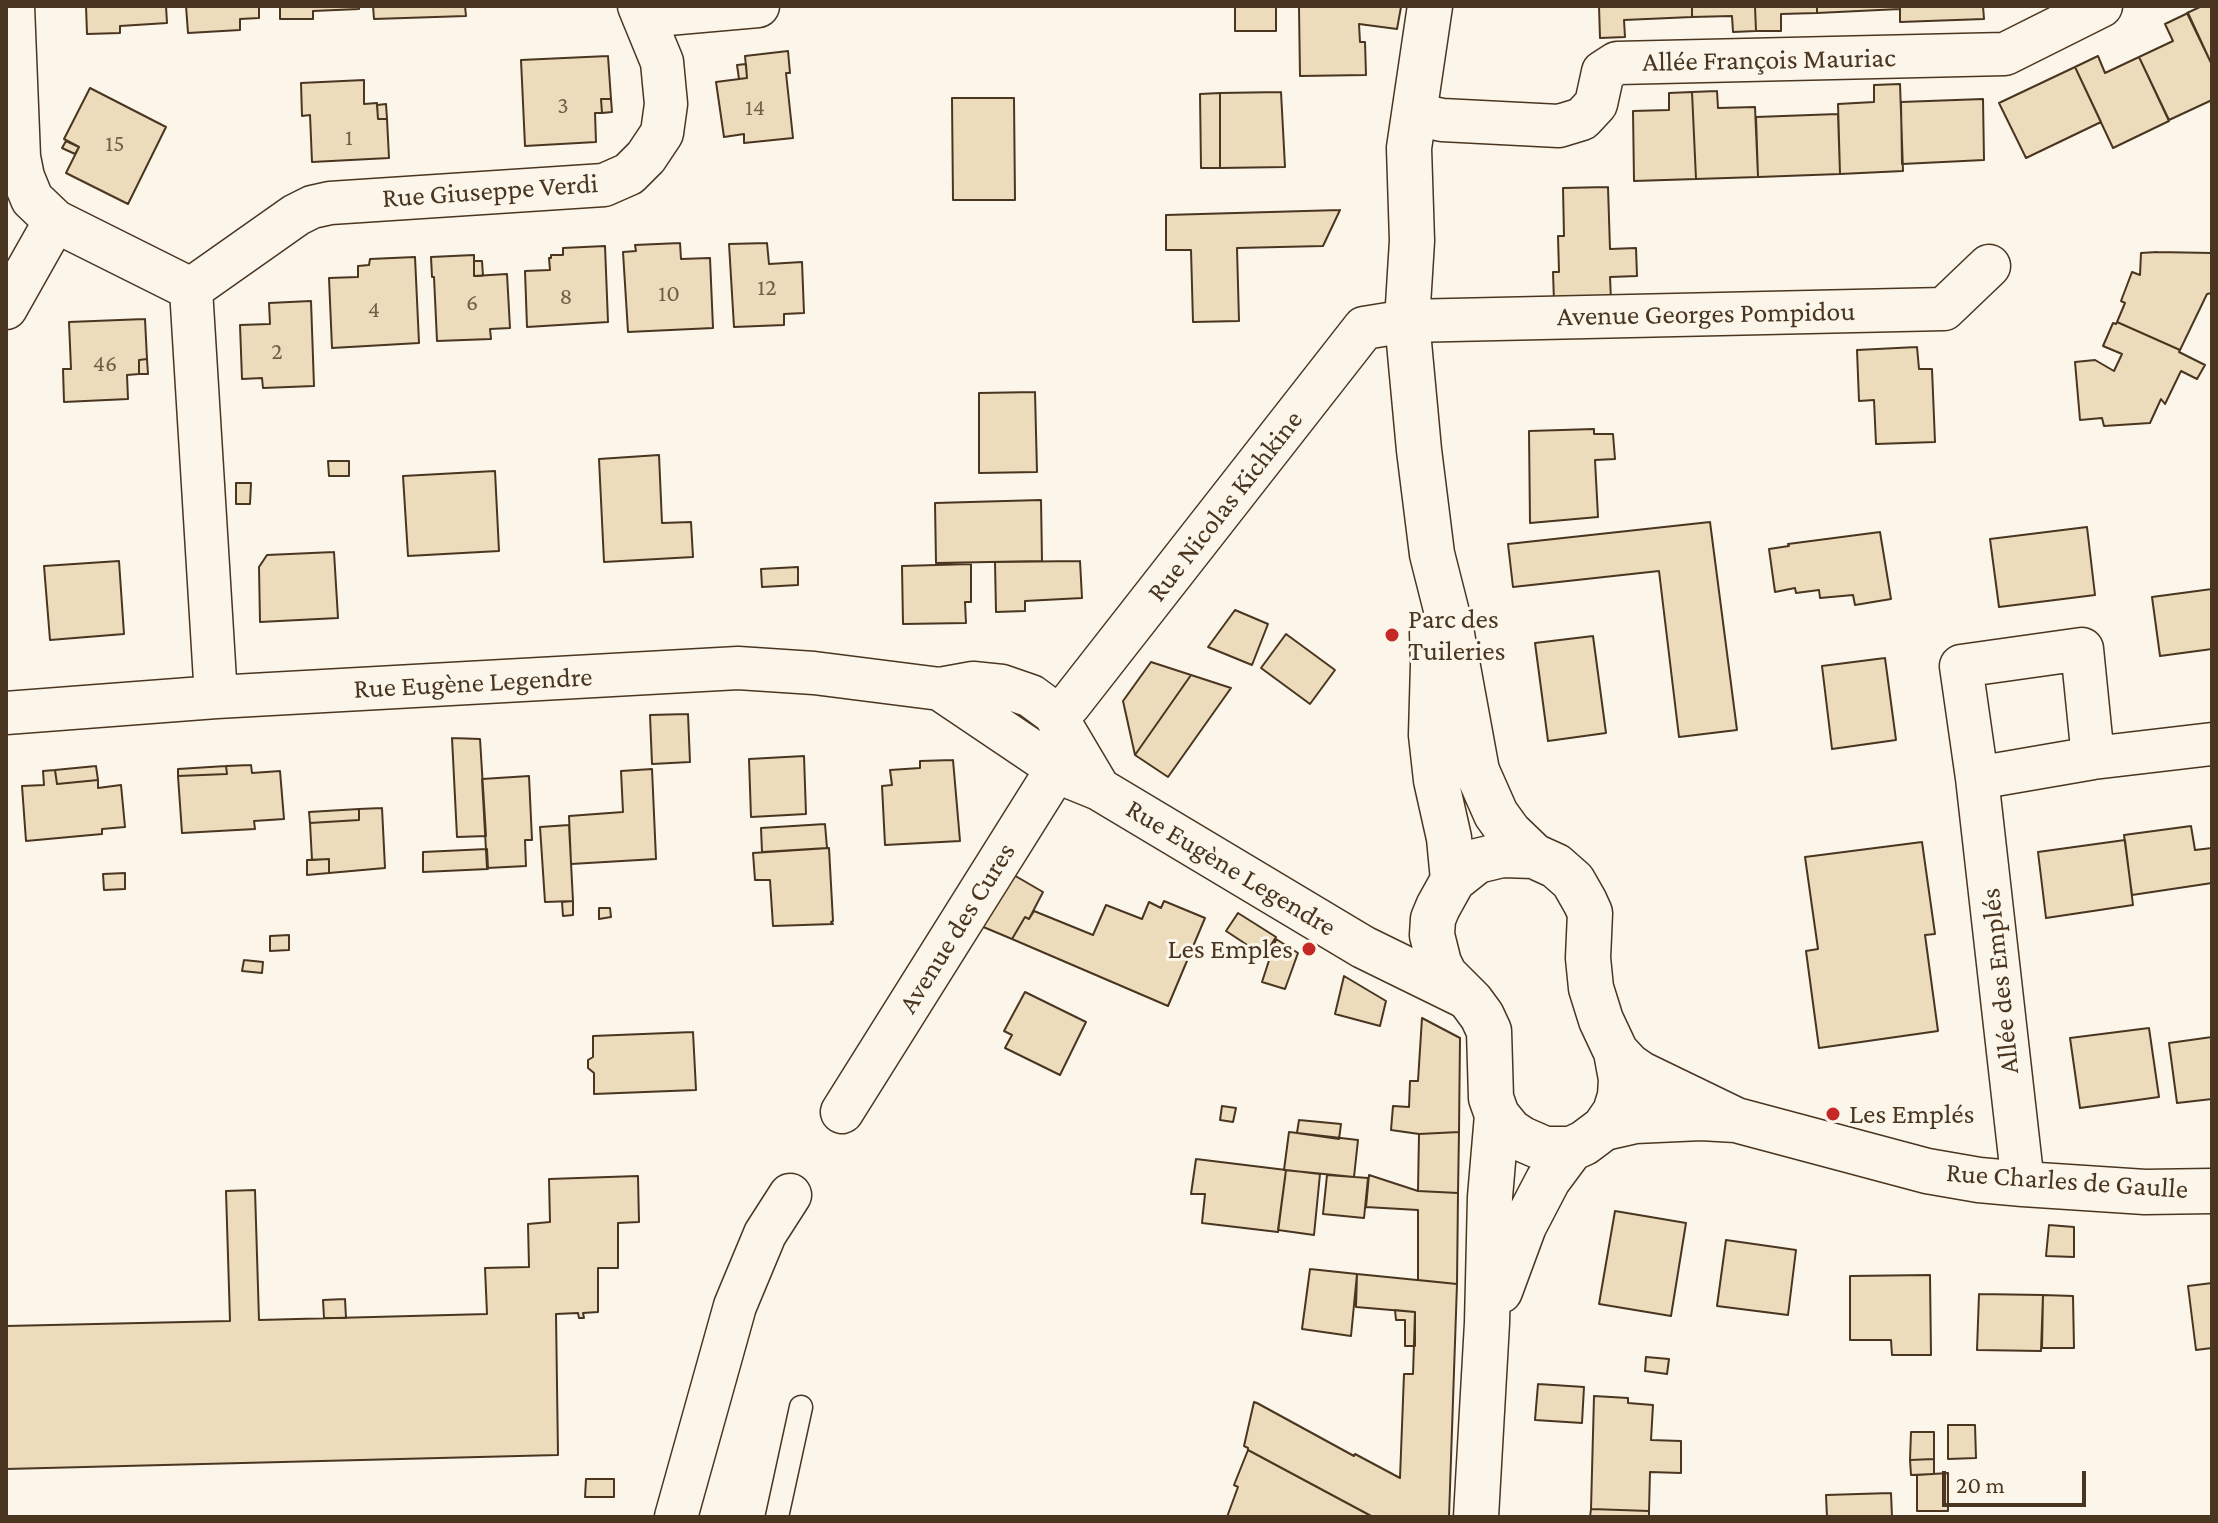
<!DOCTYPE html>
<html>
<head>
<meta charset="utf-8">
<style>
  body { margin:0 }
  #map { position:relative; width:2218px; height:1523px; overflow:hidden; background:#fbf6e9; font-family:"Crimson Pro",serif }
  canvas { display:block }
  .frame { position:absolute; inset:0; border:8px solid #4a3520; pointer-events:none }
  .scale { position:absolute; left:1942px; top:1471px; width:144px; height:36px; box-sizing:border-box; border:4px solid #4a3520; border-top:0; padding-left:10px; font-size:24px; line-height:28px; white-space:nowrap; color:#4a3520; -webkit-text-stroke:6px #fbf6e9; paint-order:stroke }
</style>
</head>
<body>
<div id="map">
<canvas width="2218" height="1523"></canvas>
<div class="frame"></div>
<div class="scale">20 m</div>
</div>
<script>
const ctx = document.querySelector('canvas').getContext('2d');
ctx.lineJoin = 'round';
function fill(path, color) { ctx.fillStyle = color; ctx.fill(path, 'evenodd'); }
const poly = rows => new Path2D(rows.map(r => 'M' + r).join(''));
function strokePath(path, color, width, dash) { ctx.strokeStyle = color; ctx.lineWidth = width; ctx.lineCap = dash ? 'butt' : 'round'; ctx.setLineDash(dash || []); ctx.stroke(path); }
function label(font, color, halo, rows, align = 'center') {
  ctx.font = font + ' "Crimson Pro",serif'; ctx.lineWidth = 6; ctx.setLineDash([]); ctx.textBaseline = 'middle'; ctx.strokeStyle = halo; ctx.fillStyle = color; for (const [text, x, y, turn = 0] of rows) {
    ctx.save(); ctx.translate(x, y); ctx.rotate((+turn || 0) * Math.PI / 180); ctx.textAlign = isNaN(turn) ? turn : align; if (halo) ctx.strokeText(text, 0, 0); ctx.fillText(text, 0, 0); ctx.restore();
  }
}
const building = poly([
  [86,6,166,6,167,23,120,26,120,33,87,34,86,6],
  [186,6,259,6,259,18,240,19,240,30,188,33,186,6],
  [280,6,359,6,359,9,313,11,313,19,280,19,280,6],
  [373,6,465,6,466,16,374,19,373,6],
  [1599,6,1692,6,1692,17,1624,20,1625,37,1600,38,1599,6],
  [1692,6,1755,6,1756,31,1733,32,1732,16,1692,17,1692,6],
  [1755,6,1817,6,1817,13,1781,14,1781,31,1756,31,1755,6],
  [1817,6,1900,6,1900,9,1817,13,1817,6],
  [1900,6,1983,6,1984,19,1900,22,1900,6],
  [2202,6,2212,6,2212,65,2187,13,2202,6],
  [1235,7,1276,7,1276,31,1235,31,1235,7],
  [1299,7,1401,7,1397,29,1359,24,1360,42,1365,42,1366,75,1300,76,1299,7],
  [2188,13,2212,65,2212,100,2169,120,2139,57,2173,41,2165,24,2188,13],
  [788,51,790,73,786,73,793,138,744,143,744,134,724,137,716,82,747,78,745,56,788,51],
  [608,56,611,99,601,99,602,113,595,113,596,142,525,146,521,60,608,56],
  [2098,56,2105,73,2139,57,2169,121,2113,148,2075,67,2098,56],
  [746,64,747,78,739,79,737,65,746,64],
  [2075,67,2101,122,2026,158,1999,103,2075,67],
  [364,80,364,104,377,103,378,119,387,119,389,158,312,162,310,115,302,116,301,83,364,80],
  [1900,84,1903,171,1840,174,1838,104,1874,102,1874,85,1900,84],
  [90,88,166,127,128,204,66,173,79,147,64,139,90,88],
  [1717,91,1718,108,1755,107,1758,177,1696,179,1692,92,1717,91],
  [1281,92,1285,167,1220,168,1220,93,1281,92],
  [1692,92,1696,179,1634,181,1633,111,1669,110,1669,93,1692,92],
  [1220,93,1220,168,1201,168,1200,94,1220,93],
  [952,98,1014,98,1015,200,953,200,952,98],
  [601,99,611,99,612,112,602,113,601,99],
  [1983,99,1984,160,1902,164,1901,102,1983,99],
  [386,104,387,119,378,119,377,105,386,104],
  [1838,114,1840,174,1758,177,1756,117,1838,114],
  [66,141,79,147,75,154,62,148,66,141],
  [1608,187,1610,249,1636,248,1637,276,1610,277,1611,300,1554,302,1553,272,1559,272,1558,236,1564,236,1563,188,1608,187],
  [1340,210,1323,246,1237,248,1239,321,1193,322,1191,250,1166,250,1166,215,1340,210],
  [680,243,681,259,710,258,713,328,628,332,623,252,636,251,635,245,680,243],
  [767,243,769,264,802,262,804,313,784,314,784,325,734,327,729,244,767,243],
  [605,246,608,322,527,327,525,271,550,270,549,258,551,258,551,255,563,255,563,248,605,246],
  [2157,252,2212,253,2212,293,2207,294,2180,350,2117,322,2125,303,2121,301,2132,272,2140,275,2141,253,2157,252],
  [474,255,474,276,507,274,510,328,490,329,491,339,437,341,434,277,432,277,431,257,474,255],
  [415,257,419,343,332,348,329,278,358,277,358,266,369,265,370,259,415,257],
  [474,261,482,261,483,276,474,276,474,261],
  [311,301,314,386,263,388,262,378,242,379,240,325,270,324,269,303,311,301],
  [145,319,147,359,139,360,139,374,127,375,128,399,64,402,63,369,71,369,69,322,145,319],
  [2117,322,2180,350,2179,352,2205,365,2197,379,2181,371,2165,404,2161,399,2150,423,2104,426,2102,418,2080,420,2075,362,2095,360,2114,371,2122,354,2103,346,2113,323,2116,324,2117,322],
  [1917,347,1919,369,1932,369,1935,442,1876,444,1874,400,1859,401,1857,350,1917,347],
  [147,359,148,374,139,374,139,360,147,359],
  [1035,392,1037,472,979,473,979,393,1035,392],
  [1594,429,1594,434,1613,434,1615,459,1595,460,1598,517,1530,523,1529,431,1594,429],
  [659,455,662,523,691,522,693,557,604,562,599,459,659,455],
  [328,461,349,461,349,476,329,476,328,461],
  [495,471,499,551,408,556,403,476,495,471],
  [236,483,251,483,250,504,236,504,236,483],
  [1041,500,1042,561,936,563,935,503,1041,500],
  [1710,522,1737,730,1679,737,1659,571,1513,587,1508,544,1710,522],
  [2087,527,2095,595,1999,607,1990,539,2087,527],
  [1880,532,1891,599,1855,605,1853,595,1820,598,1819,590,1796,593,1795,588,1775,592,1769,549,1789,546,1788,544,1880,532],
  [334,552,338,618,260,622,259,567,267,555,334,552],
  [119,561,124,634,50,640,44,566,119,561],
  [1080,561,1082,598,1025,601,1025,611,996,612,995,562,1080,561],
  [971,564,971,602,965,602,966,623,903,624,902,566,971,564],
  [798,567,798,585,762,587,761,569,798,567],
  [2212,589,2212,649,2160,656,2152,597,2212,589],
  [1235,610,1268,624,1252,665,1208,647,1235,610],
  [1286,634,1335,670,1310,704,1261,668,1286,634],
  [1593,636,1606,733,1548,741,1535,643,1593,636],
  [1885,658,1896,740,1832,749,1822,666,1885,658],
  [1151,662,1191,675,1135,755,1123,701,1151,662],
  [1191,675,1231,688,1168,777,1135,755,1191,675],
  [688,714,690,762,652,764,650,715,688,714],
  [452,738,480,739,486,836,457,837,452,738],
  [804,756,806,814,751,817,749,759,804,756],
  [953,760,960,841,885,845,882,786,892,785,890,770,920,768,920,761,953,760],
  [251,765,252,773,280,771,284,819,254,821,255,829,182,833,178,776,227,774,226,766,251,765],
  [96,766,98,780,57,784,55,770,96,766],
  [226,766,227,774,178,776,178,769,226,766],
  [652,769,656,859,571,864,569,816,623,812,621,771,652,769],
  [55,770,57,784,98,780,98,788,121,785,125,827,102,829,102,834,26,841,22,786,44,785,43,771,55,770],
  [529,776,532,840,525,840,526,866,487,868,482,779,529,776],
  [382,808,385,868,329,873,329,859,312,860,310,823,359,820,359,809,382,808],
  [359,809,359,820,310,823,309,812,359,809],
  [825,824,827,848,762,852,761,828,825,824],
  [569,825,573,901,545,902,540,827,569,825],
  [2191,826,2195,850,2212,848,2212,883,2132,895,2124,835,2191,826],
  [2125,840,2133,905,2046,918,2038,852,2125,840],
  [1922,842,1935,934,1925,935,1938,1031,1819,1048,1806,951,1818,949,1805,857,1922,842],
  [829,848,833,921,831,922,833,924,773,926,770,880,755,880,753,853,829,848],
  [487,849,488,869,423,872,423,852,487,849],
  [329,859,329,873,307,875,307,860,329,859],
  [125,873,125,889,104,890,103,874,125,873],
  [1012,874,1043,892,1029,919,1025,917,1012,939,981,926,1012,874],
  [573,901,573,915,563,916,562,902,573,901],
  [1164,901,1205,918,1168,1006,1012,939,1025,917,1029,919,1034,911,1093,935,1106,905,1142,919,1149,902,1161,908,1164,901],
  [599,908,610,908,611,917,599,919,599,908],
  [1238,913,1276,937,1264,956,1226,931,1238,913],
  [289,935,289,950,270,951,270,936,289,935],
  [1276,939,1298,953,1285,989,1262,982,1276,939],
  [244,960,263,962,262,973,242,971,244,960],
  [1344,976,1386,1001,1380,1026,1335,1014,1344,976],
  [1025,992,1086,1022,1060,1075,1005,1048,1012,1035,1004,1031,1025,992],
  [1422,1018,1460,1038,1459,1132,1419,1134,1391,1130,1393,1106,1409,1107,1410,1081,1418,1081,1422,1018],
  [2149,1028,2159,1097,2080,1108,2070,1038,2149,1028],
  [693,1032,696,1090,594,1094,594,1073,588,1068,588,1060,593,1057,593,1036,693,1032],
  [2212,1037,2212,1099,2177,1103,2169,1043,2212,1037],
  [1222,1106,1236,1108,1233,1122,1220,1120,1222,1106],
  [1299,1120,1341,1124,1339,1139,1297,1133,1299,1120],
  [1289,1132,1358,1140,1354,1177,1284,1170,1289,1132],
  [1459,1132,1458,1193,1418,1191,1419,1134,1459,1132],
  [1196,1159,1286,1170,1278,1232,1202,1223,1205,1194,1191,1194,1196,1159],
  [1286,1170,1320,1174,1314,1235,1278,1230,1286,1170],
  [1327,1175,1368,1178,1364,1218,1323,1214,1327,1175],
  [1369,1175,1418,1191,1458,1193,1457,1284,1418,1280,1418,1210,1366,1207,1369,1175],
  [638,1176,639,1222,618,1223,618,1268,598,1268,598,1312,583,1313,584,1318,579,1318,578,1313,556,1314,558,1455,6,1469,6,1326,230,1321,226,1191,255,1190,259,1320,487,1314,485,1268,529,1267,528,1224,550,1222,549,1179,638,1176],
  [1615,1211,1686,1223,1671,1316,1599,1304,1615,1211],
  [2049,1225,2074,1227,2074,1257,2046,1256,2049,1225],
  [1726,1240,1796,1250,1788,1315,1717,1306,1726,1240],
  [1310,1269,1357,1274,1351,1336,1302,1329,1310,1269],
  [1357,1274,1457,1284,1449,1517,1373,1517,1248,1450,1248,1448,1244,1446,1254,1402,1257,1403,1354,1456,1355,1454,1400,1478,1404,1374,1413,1374,1415,1312,1356,1307,1357,1274],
  [1930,1275,1931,1355,1892,1355,1891,1340,1850,1340,1850,1276,1930,1275],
  [2212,1283,2212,1348,2196,1350,2188,1286,2212,1283],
  [1979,1294,2043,1295,2041,1351,1977,1350,1979,1294],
  [2043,1295,2073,1296,2074,1348,2042,1348,2043,1295],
  [345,1299,346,1318,324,1318,323,1300,345,1299],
  [1395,1310,1415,1312,1415,1346,1405,1346,1405,1320,1396,1320,1395,1310],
  [1646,1357,1669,1359,1667,1374,1645,1371,1646,1357],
  [1538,1384,1584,1387,1582,1423,1535,1420,1538,1384],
  [1594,1396,1628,1398,1628,1403,1653,1405,1651,1440,1681,1441,1681,1473,1650,1472,1649,1511,1591,1509,1594,1396],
  [1948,1425,1975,1425,1976,1458,1948,1459,1948,1425],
  [1911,1432,1934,1432,1934,1459,1910,1460,1911,1432],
  [1248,1450,1373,1517,1227,1517,1238,1487,1234,1485,1248,1450],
  [1934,1459,1934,1474,1911,1475,1910,1460,1934,1459],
  [1948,1473,1948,1511,1917,1511,1917,1475,1948,1473],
  [586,1479,614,1479,614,1497,585,1497,586,1479],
  [1891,1493,1892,1517,1827,1517,1826,1495,1891,1493],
  [1591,1509,1649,1511,1649,1517,1590,1517,1591,1509]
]);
fill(building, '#ecdcbc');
strokePath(building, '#4a3520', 2);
const lane = poly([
  [777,1517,801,1407]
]);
const street = poly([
  [13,6,19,157,23,177,32,199,55,221,191,289],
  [645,16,758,6],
  [1414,114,1442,120,1559,126,1582,119,1596,104,1603,72,1617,63,2005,54,2101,6],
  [191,289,296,215,312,207,330,203,604,185,629,174,646,157,662,133,666,104,662,62,639,6],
  [191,289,216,697],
  [6,308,55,221],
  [940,689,1072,778,1099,789,1363,947,1467,998],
  [6,713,216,697,738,668,814,673,940,689,973,683,1002,686,1031,696,1054,713,1099,789],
  [1054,713,1069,705,1364,328,1407,321,1944,309,1989,266],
  [1977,778,1961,666,2082,649,2093,758],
  [842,1112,1072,745],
  [2023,1184,1977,778,2093,758,2212,744],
  [676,1517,735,1306,765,1234,790,1195]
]);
const secondary = poly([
  [1430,6,1409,148,1412,241,1407,321,1419,450,1432,554,1451,629,1477,771,1496,814,1509,832,1534,856],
  [1432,633,1433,664,1431,735,1436,780,1449,838,1453,880],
  [1616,1052,1628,1065,1641,1074,1736,1120,1927,1171,1979,1180,2023,1184,2145,1192,2212,1191],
  [1604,1128,1615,1112,1620,1096,1621,1079,1616,1052,1601,1020,1591,988,1588,958,1590,913,1585,902,1573,881,1556,866,1534,856,1502,855,1477,861,1453,880,1438,907,1433,919,1432,935,1439,963,1445,975,1471,1001,1482,1016,1489,1031,1491,1098,1497,1115,1510,1131,1522,1139,1545,1149,1571,1149,1584,1143,1604,1128,1635,1121,1701,1118,1736,1120],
  [1500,1291,1524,1226,1548,1180,1571,1149],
  [1476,1517,1487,1323,1490,1197,1497,1115]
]);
strokePath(lane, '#4a3520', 25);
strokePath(street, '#4a3520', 45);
strokePath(secondary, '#4a3520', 47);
strokePath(lane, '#fbf6e9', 22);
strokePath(street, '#fbf6e9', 42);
strokePath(secondary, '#fbf6e9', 44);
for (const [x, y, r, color] of [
  [1392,635,8,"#c62828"],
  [1309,949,8,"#c62828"],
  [1833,1114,8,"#c62828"]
]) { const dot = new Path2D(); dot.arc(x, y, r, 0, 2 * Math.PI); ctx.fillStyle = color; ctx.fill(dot); strokePath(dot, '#fbf6e9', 3); }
label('24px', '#725f47', null, [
  ["3",563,106],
  ["14",755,108],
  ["1",349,138],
  ["15",115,144],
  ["12",767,288],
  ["10",669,294],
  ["8",566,297],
  ["6",472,303],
  ["4",374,310],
  ["2",277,352],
  ["46",105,364]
]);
label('28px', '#4a3520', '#fbf6e9', [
  ["Allée François Mauriac",1769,60,-1],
  ["Rue Giuseppe Verdi",490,191,-4],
  ["Avenue Georges Pompidou",1706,314,-1],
  ["Rue Nicolas Kichkine",1225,506,-52],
  ["Rue Eugène Legendre",473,683,-3],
  ["Rue Eugène Legendre",1231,868,31],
  ["Avenue des Cures",957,928,-58],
  ["Allée des Emplés",2000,981,-96],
  ["Rue Charles de Gaulle",2067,1181,4]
]);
label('28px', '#4a3520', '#fbf6e9', [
  ["Parc des",1408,619],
  ["Tuileries",1408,651],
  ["Les Emples",1293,949,"right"],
  ["Les Emplés",1849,1114]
], 'left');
</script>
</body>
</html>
